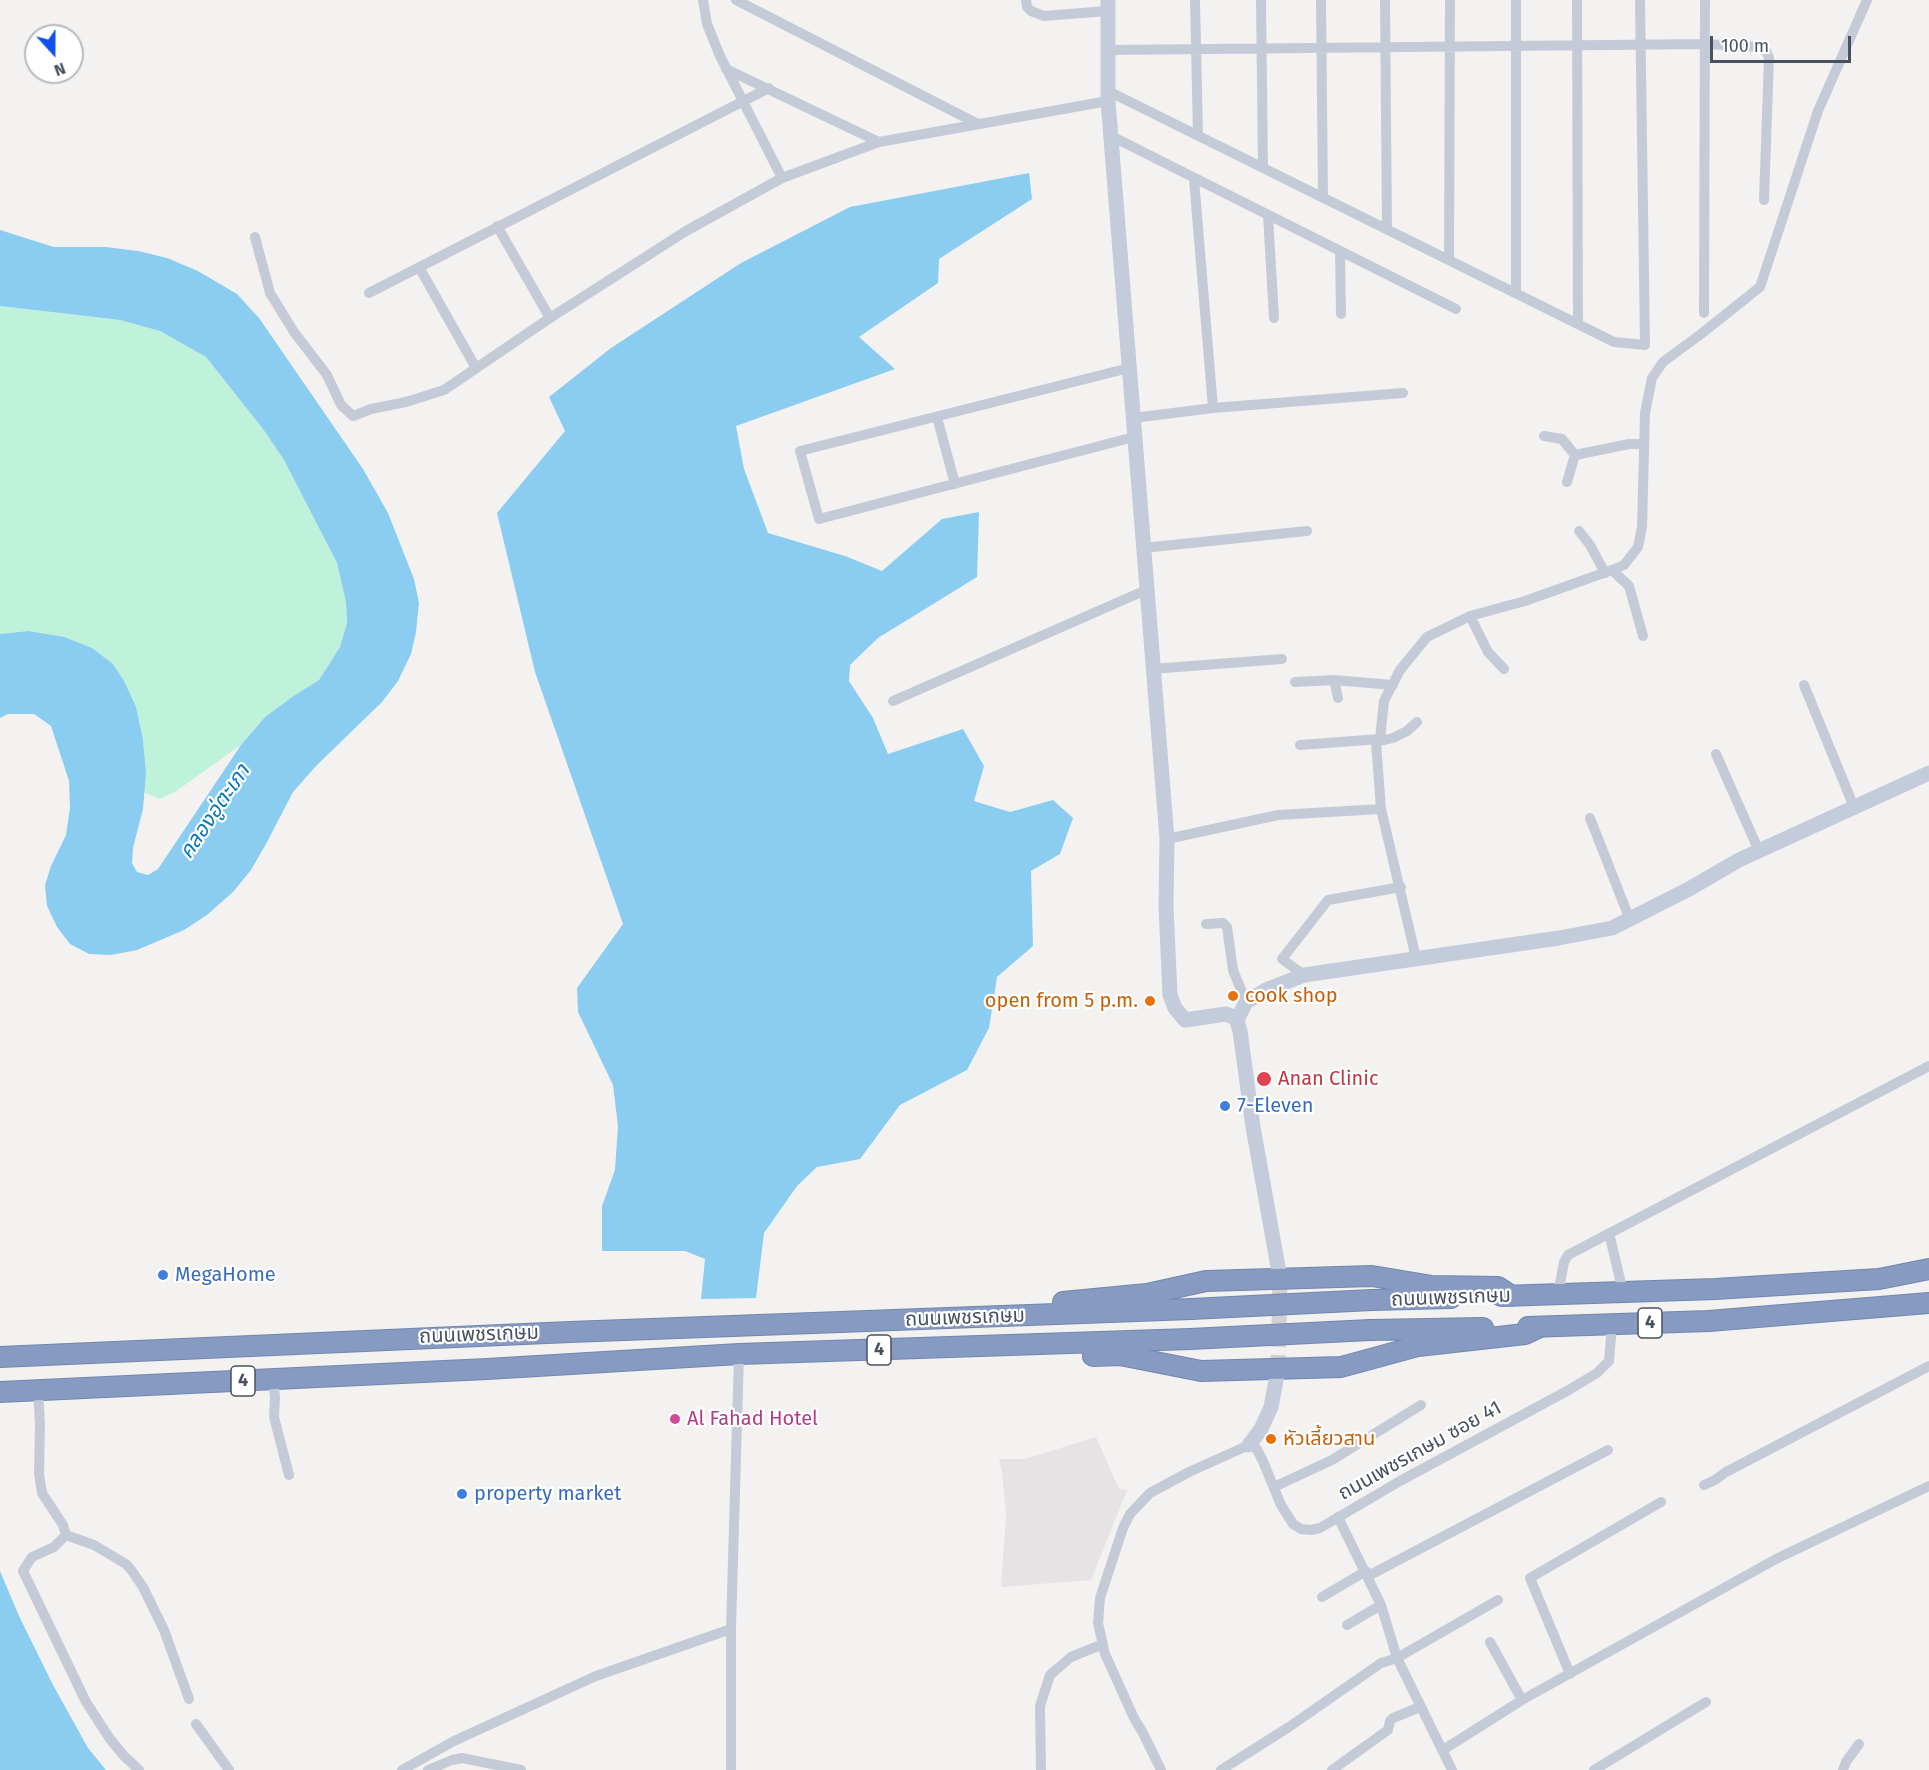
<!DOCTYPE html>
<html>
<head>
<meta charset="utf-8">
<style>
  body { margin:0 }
  #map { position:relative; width:1929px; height:1770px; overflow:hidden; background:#f4f2f1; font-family:"Fira Sans",sans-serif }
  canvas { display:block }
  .north { position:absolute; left:24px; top:24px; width:60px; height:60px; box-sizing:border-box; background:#fff; border:2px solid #b6b9bf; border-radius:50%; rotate:159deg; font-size:16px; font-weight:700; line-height:24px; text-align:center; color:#485160 }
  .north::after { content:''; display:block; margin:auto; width:21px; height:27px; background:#1152ee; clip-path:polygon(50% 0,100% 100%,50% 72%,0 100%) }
  .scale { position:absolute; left:1710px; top:36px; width:141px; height:27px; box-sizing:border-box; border:3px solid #485160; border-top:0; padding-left:8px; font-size:18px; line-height:21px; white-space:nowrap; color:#485160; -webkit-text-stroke:4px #fff; paint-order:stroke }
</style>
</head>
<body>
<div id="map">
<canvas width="1929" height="1770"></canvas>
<div class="north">N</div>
<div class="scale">100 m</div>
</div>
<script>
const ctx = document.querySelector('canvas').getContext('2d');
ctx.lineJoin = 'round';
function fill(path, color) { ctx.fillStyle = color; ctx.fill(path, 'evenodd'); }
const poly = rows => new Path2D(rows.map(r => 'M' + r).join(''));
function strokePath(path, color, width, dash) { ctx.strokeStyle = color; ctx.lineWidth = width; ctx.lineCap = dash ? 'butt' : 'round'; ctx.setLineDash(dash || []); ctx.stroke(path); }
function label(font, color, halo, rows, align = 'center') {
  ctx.font = font + ' "Fira Sans","Noto Sans Thai",sans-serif'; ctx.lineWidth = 4.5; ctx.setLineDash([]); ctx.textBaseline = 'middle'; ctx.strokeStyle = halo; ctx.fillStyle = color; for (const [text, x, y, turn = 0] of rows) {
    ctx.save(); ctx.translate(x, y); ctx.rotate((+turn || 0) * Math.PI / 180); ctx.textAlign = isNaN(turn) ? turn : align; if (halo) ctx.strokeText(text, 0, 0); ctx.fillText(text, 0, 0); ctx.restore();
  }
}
fill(poly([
  [1096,1437,1119,1489,1127,1490,1091,1580,1001,1587,1006,1515,1002,1472,999,1459,1025,1459]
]), '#e5e3e3');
fill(poly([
  [0,306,120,320,160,331,206,357,263,429,284,460,337,563,346,602,347,623,340,647,319,680,292,697,265,717,241,745,175,792,159,799,144,792,146,772,143,739,136,707,28,631,0,634]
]), '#bff2da');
fill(poly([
  [1029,173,1032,199,939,259,938,283,859,337,895,369,736,426,744,469,768,533,845,556,882,571,942,519,979,512,977,577,878,638,850,665,849,681,873,718,888,754,963,729,984,766,974,801,1010,812,1053,800,1073,818,1060,854,1031,871,1033,946,997,977,989,1028,967,1070,900,1105,860,1159,817,1167,797,1186,764,1233,756,1298,701,1299,705,1259,685,1251,602,1251,602,1206,615,1170,618,1126,613,1085,578,1012,577,988,623,924,535,672,497,513,565,431,549,397,611,348,741,263,850,207],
  [0,230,54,247,106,247,138,251,167,258,198,271,237,294,259,318,363,469,388,513,414,579,419,603,416,632,411,654,398,681,382,702,316,766,293,792,266,844,251,870,233,892,207,915,184,930,137,950,111,955,89,954,70,944,57,927,47,906,45,885,51,866,66,835,70,808,69,781,51,726,34,714,8,714,0,718,0,634,28,631,64,637,92,648,113,664,124,681,136,707,143,739,146,773,143,809,133,848,132,863,137,872,148,875,158,869,241,745,265,717,292,697,319,680,340,647,347,623,346,602,337,563,284,460,263,429,206,357,160,331,120,320,0,306],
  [0,1571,19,1616,52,1683,88,1748,106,1770,0,1770]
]), '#8bcdf0');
strokePath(poly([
  [1278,1370,1280,1278]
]), '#d2d2d4', 15, [15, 8]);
const highway = poly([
  [1501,1296,1715,1289,1879,1279,1929,1269],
  [1372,1300,1451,1298],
  [1063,1302,1147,1294,1206,1281,1372,1276,1432,1286,1498,1287,1512,1296],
  [1528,1327,1709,1321,1929,1303],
  [1370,1330,1483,1328],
  [1093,1356,1120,1355,1201,1371,1341,1367,1418,1346,1525,1334,1540,1327],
  [0,1357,570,1332,1191,1309],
  [0,1392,487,1369,739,1354,1190,1339]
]);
strokePath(highway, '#7286ae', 22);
strokePath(poly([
  [703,0,707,24,720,56,782,178],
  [736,0,978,124],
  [1026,0,1027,7,1031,11,1044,16,1107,11],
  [1195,0,1198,135],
  [1261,0,1263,168],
  [1321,0,1323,198],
  [1385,0,1387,229],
  [1516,0,1516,293],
  [1577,0,1578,324],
  [1108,50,1705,44,1761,47,1766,51,1769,58,1764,200],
  [726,69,879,142],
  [1108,91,1614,342,1645,345,1640,0],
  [1111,136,1456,309],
  [1194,179,1213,408],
  [1268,215,1274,318],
  [497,226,550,318],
  [255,237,270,293,294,332,327,375,341,405,353,416,371,409,406,402,444,390,550,318,686,231,782,178,879,142,1108,101],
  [1340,251,1341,314],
  [1449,260,1450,0],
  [419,267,476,368],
  [369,293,769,88],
  [1704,313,1705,0],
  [1129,368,800,451,819,519,1134,437],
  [937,417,955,484],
  [1133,418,1213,408,1403,393],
  [1544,436,1562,439,1575,455],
  [1567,482,1575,455,1629,444,1644,444],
  [1579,531,1590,545,1605,573],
  [1143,548,1307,531],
  [1612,570,1629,586,1643,636],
  [1470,616,1488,652,1504,669],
  [1152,669,1282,659],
  [1334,680,1338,698],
  [1295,682,1334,680,1393,685],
  [1804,685,1854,807],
  [893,701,1146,590],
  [1376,742,1393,738,1407,731,1417,722],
  [1300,745,1380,739],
  [1716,754,1759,851],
  [1590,818,1630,920],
  [1167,839,1278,815,1381,809],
  [1206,924,1223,923,1227,927,1233,970,1246,1002],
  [1416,958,1381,809,1376,742,1380,739,1384,701,1400,670,1427,637,1470,616,1525,601,1612,570,1624,565,1638,547,1642,527,1645,413,1652,378,1663,362,1701,334,1760,287,1818,111,1867,0],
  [1304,975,1282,959,1328,900,1401,887],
  [1609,1233,1623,1292],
  [1558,1294,1564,1262,1568,1255,1929,1066],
  [273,1379,275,1397,274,1417,289,1475],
  [38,1391,40,1424,39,1474,42,1493,63,1525,66,1535,54,1547,32,1557,23,1571,86,1702,110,1739,124,1756,139,1770],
  [1704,1485,1715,1480,1726,1472,1929,1366],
  [1274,1487,1332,1460,1421,1405],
  [1338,1517,1381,1605,1397,1658,1452,1770],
  [66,1535,94,1545,126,1564,132,1571,143,1587,164,1630,189,1699],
  [1368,1576,1608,1450],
  [1322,1597,1366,1571],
  [1347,1625,1381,1605],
  [1490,1642,1522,1700],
  [1570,1674,1530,1578,1661,1502],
  [196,1724,229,1770],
  [1443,1750,1522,1700,1776,1559,1929,1486],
  [402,1770,454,1741,596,1676,731,1629],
  [428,1770,452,1760,462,1758,521,1770],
  [731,1770,731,1629,739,1354],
  [1041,1770,1040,1706,1050,1675,1071,1657,1103,1644],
  [1161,1770,1143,1733,1134,1718,1105,1654,1098,1623,1100,1598,1123,1528,1130,1514,1150,1493,1189,1472,1249,1445,1256,1448,1262,1459,1281,1505,1293,1524,1301,1529,1311,1530,1320,1528,1400,1481,1567,1391,1597,1373,1609,1361,1612,1325],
  [1221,1770,1289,1727,1381,1663,1397,1658,1498,1600],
  [1332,1770,1388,1730,1390,1721,1393,1718,1420,1707],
  [1594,1770,1706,1702],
  [1843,1770,1846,1762,1859,1744]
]), '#c5cbd6', 10);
strokePath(poly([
  [1108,0,1108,101,1167,839,1166,906,1170,995,1175,1008,1185,1020,1226,1014,1236,1018,1240,1031,1253,1127,1280,1278],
  [1238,1018,1246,1002,1266,990,1304,975,1559,938,1612,928,1689,889,1739,860,1929,773],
  [1249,1445,1261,1429,1271,1407,1278,1370]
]), '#c4cbdb', 15);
strokePath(highway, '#879bc2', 20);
const highwayBridge = poly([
  [1191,1309,1372,1300],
  [1190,1339,1370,1330]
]);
strokePath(highwayBridge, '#7286ae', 22, []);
strokePath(highwayBridge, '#879bc2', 20);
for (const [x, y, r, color] of [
  [1233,996,6,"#e8710a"],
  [1150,1001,6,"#e8710a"],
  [1264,1079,8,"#e0444e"],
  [1225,1106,6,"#3f7fe0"],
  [163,1275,6,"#3f7fe0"],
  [675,1419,6,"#d1479c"],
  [1271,1439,6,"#e8710a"],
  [462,1494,6,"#3f7fe0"]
]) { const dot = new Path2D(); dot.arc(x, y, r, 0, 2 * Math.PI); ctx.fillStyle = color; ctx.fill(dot); strokePath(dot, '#fff', 2); }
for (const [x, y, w] of [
  [1650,1323,24],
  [879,1350,24],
  [243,1381,24]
]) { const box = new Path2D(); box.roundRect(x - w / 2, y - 15, w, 30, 4.5); ctx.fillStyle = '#fff'; ctx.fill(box); strokePath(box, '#485160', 1.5); }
label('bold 18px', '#485160', null, [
  ["4",1650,1323],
  ["4",879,1350],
  ["4",243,1381]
]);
label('20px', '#c56008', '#fff', [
  ["cook shop",1245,996],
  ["open from 5 p.m.",1138,1001,"right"],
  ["หัวเลี้ยวสาน",1283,1439]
], 'left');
label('20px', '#be3a42', '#fff', [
  ["Anan Clinic",1278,1079]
], 'left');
label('20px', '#366cbe', '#fff', [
  ["7-Eleven",1237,1106],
  ["MegaHome",175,1275],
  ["property market",474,1494]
], 'left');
label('20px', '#485160', '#fff', [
  ["ถนนเพชรเกษม",1451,1298,-2],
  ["ถนนเพชรเกษม",965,1318,-2],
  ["ถนนเพชรเกษม",479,1335,-2],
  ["ถนนเพชรเกษม ซอย 41",1420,1451,-29]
]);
label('20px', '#b23c85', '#fff', [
  ["Al Fahad Hotel",687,1419]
], 'left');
label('italic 21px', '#0677b5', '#fff', [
  ["คลองอู่ตะเภา",215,812,-56]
]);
</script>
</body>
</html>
